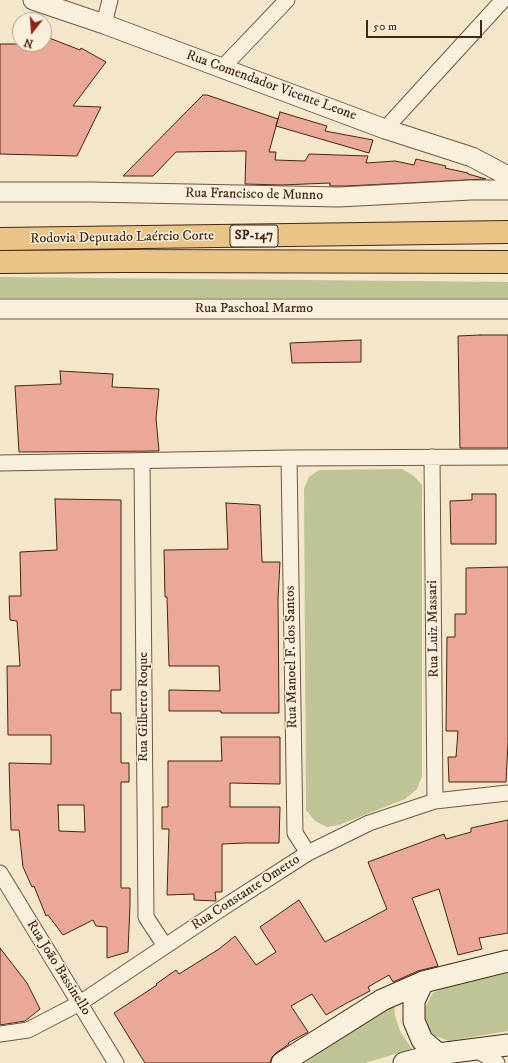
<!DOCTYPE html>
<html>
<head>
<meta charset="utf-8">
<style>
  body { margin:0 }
  #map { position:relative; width:508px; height:1063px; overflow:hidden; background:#f4e6cb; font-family:"IM FELL DW Pica",serif }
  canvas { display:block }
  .north { position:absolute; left:12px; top:12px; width:40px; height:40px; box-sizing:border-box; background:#f8efdd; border:1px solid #b09f8b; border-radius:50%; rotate:197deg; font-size:11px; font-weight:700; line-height:16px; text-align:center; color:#442711 }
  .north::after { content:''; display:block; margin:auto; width:14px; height:18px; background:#8f2418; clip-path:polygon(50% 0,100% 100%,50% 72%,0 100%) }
  .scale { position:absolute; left:366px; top:20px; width:116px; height:18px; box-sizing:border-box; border:2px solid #442711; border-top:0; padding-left:5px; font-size:12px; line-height:14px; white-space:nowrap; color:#442711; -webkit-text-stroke:3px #f8efdd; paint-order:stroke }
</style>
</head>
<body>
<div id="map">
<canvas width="508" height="1063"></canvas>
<div class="north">N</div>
<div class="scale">50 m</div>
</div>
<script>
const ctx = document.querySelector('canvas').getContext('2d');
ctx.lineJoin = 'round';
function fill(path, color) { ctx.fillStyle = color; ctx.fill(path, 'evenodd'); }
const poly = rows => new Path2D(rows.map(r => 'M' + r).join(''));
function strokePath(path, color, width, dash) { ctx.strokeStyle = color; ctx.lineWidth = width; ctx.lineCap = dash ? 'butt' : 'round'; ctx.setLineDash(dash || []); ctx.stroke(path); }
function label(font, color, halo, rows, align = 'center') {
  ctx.font = font + ' "IM FELL DW Pica",serif'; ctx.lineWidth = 3; ctx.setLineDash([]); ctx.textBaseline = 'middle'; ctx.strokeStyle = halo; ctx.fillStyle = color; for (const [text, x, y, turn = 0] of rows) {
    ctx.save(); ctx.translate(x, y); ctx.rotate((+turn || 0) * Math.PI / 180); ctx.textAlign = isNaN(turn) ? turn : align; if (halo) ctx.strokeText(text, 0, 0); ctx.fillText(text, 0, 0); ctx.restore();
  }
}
fill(poly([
  [0,277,508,282,508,298,0,298],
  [402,469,414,476,422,485,422,776,417,789,405,799,339,825,327,827,315,821,306,810,304,489,309,477,319,470],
  [508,969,508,1031,449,1041,435,1036,425,1025,424,1009,433,993,453,984],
  [394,1004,395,1016,400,1031,412,1049,365,1063,305,1063]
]), '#bfc495');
const building = poly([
  [44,36,80,50,81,48,106,62,73,106,101,107,77,156,0,154,0,44,44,44,44,36],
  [203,95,207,95,278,119,269,152,276,152,275,160,305,161,309,154,368,156,366,163,395,161,414,165,416,159,446,166,445,168,468,173,468,174,486,179,346,186,330,186,330,183,281,185,245,184,246,151,176,152,153,176,123,176,203,95],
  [280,112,327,126,325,131,373,140,369,153,276,126,280,112],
  [480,335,508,335,508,448,460,448,458,336,480,335],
  [361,340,361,362,292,363,290,343,361,340],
  [60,371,113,374,112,387,159,389,156,418,159,451,19,452,15,386,61,384,60,371],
  [472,494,496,494,496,544,451,544,450,501,472,500,472,494],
  [55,499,121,500,121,690,111,690,111,713,121,713,121,763,129,763,129,782,121,782,121,888,130,888,130,905,128,952,107,958,107,927,96,926,93,920,63,935,48,915,46,916,34,886,32,887,23,867,19,830,11,830,9,763,51,764,51,735,8,735,7,666,20,666,17,621,10,620,9,596,21,596,20,552,57,550,55,499],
  [58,805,84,805,85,832,59,831,58,805],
  [226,503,260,505,262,562,280,562,278,599,279,713,221,713,221,711,169,711,169,690,220,691,219,666,169,666,167,597,165,597,164,550,228,549,226,503],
  [508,567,508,742,506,782,449,782,448,757,456,757,458,731,446,731,447,637,455,637,455,614,466,614,466,568,508,567],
  [221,737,280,737,280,784,230,783,230,807,280,807,279,843,245,843,222,844,222,892,215,892,216,901,194,900,194,894,167,895,169,829,162,829,162,807,168,807,168,761,222,761,221,737],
  [508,820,508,933,479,938,482,949,458,955,439,889,412,898,438,966,418,971,393,982,389,975,368,987,370,991,345,1004,326,1015,312,994,291,1006,308,1032,288,1043,289,1044,276,1053,272,1057,270,1063,145,1063,114,1013,157,985,156,984,176,970,179,974,219,949,235,936,256,965,276,952,260,927,299,900,325,942,387,909,368,862,444,834,446,839,471,832,471,828,508,820],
  [0,948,27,983,40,1009,25,1021,0,1025,0,948]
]);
fill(building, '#eba898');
strokePath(building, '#442711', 1);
const minor = poly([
  [104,24,110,0],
  [222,68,287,0],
  [385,129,503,0],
  [432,457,435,801],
  [289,458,295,833,308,853],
  [142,461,146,917,165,946],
  [0,463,289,458,508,457],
  [0,873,116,1063],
  [0,1034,28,1030,80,1003,224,907,308,853,369,823,435,801,508,793],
  [474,1049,494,1060,497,1063]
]);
const tertiary = poly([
  [33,0,104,24,385,129,472,157,508,176],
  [0,192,91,192,339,197,471,190,508,190],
  [0,309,508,309]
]);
const secondary = poly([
  [423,982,414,1001,414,1021,422,1040,438,1054],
  [282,1063,382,1000,423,982,508,961],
  [404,1063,438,1054,508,1045]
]);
const motorway = poly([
  [0,239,508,232],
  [0,262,125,261,508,262]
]);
strokePath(minor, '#705740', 17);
strokePath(tertiary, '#705740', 21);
strokePath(secondary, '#442711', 23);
strokePath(motorway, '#442711', 24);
strokePath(minor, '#f8efdd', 15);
strokePath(tertiary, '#f8efdd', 19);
strokePath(secondary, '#f8efdd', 21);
strokePath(motorway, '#eac386', 22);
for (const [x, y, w] of [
  [254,236,48]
]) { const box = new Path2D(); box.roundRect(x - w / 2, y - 11, w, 22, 3); ctx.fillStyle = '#f8efdd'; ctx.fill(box); strokePath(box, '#442711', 1); }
label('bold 13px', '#442711', null, [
  ["SP-147",254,236]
]);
label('14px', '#442711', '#f8efdd', [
  ["Rua Comendador Vicente Leone",271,86,20],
  ["Rua Francisco de Munno",254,195,1],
  ["Rodovia Deputado Laércio Corte",122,238,-1],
  ["Rua Paschoal Marmo",254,309],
  ["Rua Luiz Massari",434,629,-91],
  ["Rua Manoel F. dos Santos",292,657,-91],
  ["Rua Gilberto Roque",144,707,-90],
  ["Rua Constante Ometto",246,893,-33],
  ["Rua João Bassinello",58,968,58]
]);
</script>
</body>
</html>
